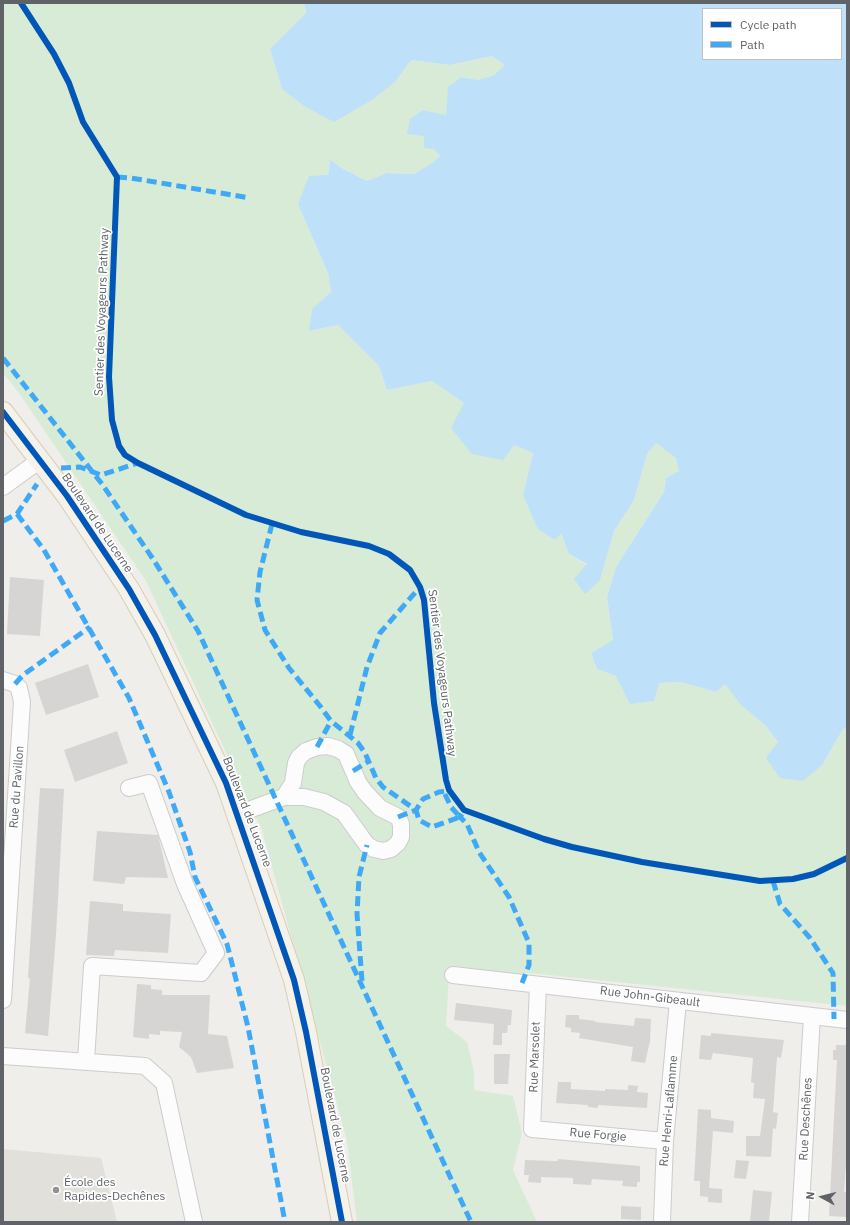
<!DOCTYPE html>
<html>
<head>
<meta charset="utf-8">
<style>
  body { margin:0 }
  #map { position:relative; width:850px; height:1225px; overflow:hidden; background:#efeeea; font-family:"IBM Plex Sans",sans-serif }
  canvas { display:block }
  .frame { position:absolute; inset:0; border:4px solid #5f6368; pointer-events:none }
  .legend { position:absolute; left:702px; top:8px; width:140px; height:52px; box-sizing:border-box; background:#fff; border:1px solid #bfc1c3; margin:0; padding:5px 7px; list-style:none; font-size:12px; color:#5f6368 }
  .legend li { display:flex; align-items:center; gap:8px; height:20px }
  .legend b { width:20px; border:1px solid #bfc1c3 }
  .north { position:absolute; left:802px; top:1177px; width:40px; height:40px; -webkit-text-stroke:3px #fff; paint-order:stroke; rotate:277deg; font-size:11px; font-weight:700; line-height:16px; text-align:center; color:#5f6368 }
  .north::after { content:''; display:block; margin:auto; width:14px; height:18px; background:#5f6368; clip-path:polygon(50% 0,100% 100%,50% 72%,0 100%) }
</style>
</head>
<body>
<div id="map">
<canvas width="850" height="1225"></canvas>
<div class="frame"></div>
<ul class="legend">
<li><b style="height:5px;background:#0057b8"></b>Cycle path</li>
<li><b style="height:5px;background:#3fa9f5"></b>Path</li>
</ul>
<div class="north">N</div>
</div>
<script>
const ctx = document.querySelector('canvas').getContext('2d');
ctx.lineJoin = 'round';
function fill(path, color) { ctx.fillStyle = color; ctx.fill(path, 'evenodd'); }
const poly = rows => new Path2D(rows.map(r => 'M' + r).join(''));
function strokePath(path, color, width, dash) { ctx.strokeStyle = color; ctx.lineWidth = width; ctx.lineCap = dash ? 'butt' : 'round'; ctx.setLineDash(dash || []); ctx.stroke(path); }
function label(font, color, halo, rows, align = 'center') {
  ctx.font = font + ' "IBM Plex Sans",sans-serif'; ctx.lineWidth = 3.5; ctx.setLineDash([]); ctx.textBaseline = 'middle'; ctx.strokeStyle = halo; ctx.fillStyle = color; for (const [text, x, y, turn = 0] of rows) {
    ctx.save(); ctx.translate(x, y); ctx.rotate((+turn || 0) * Math.PI / 180); ctx.textAlign = isNaN(turn) ? turn : align; if (halo) ctx.strokeText(text, 0, 0); ctx.fillText(text, 0, 0); ctx.restore();
  }
}
fill(poly([
  [3,1149,101,1158,117,1222,3,1222]
]), '#e2e0da');
fill(poly([
  [3,3,304,3,306,13,270,49,282,89,396,81,411,60,449,65,492,56,505,65,494,75,478,80,461,77,449,86,446,115,423,110,424,136,440,156,432,163,414,174,387,173,367,181,330,161,328,175,298,204,328,273,331,292,312,309,310,331,338,325,379,366,387,390,432,381,464,403,514,445,533,453,523,495,561,533,569,554,587,565,600,580,614,531,634,500,647,454,656,443,677,458,680,471,666,478,664,492,616,567,607,597,613,640,591,653,597,669,616,676,659,683,681,682,716,692,725,683,741,705,766,726,778,742,822,765,843,729,847,728,847,1006,529,973,449,975,446,1026,467,1042,474,1072,474,1090,513,1096,522,1133,513,1170,537,1222,357,1222,347,1141,262,830,146,581,19,393,3,373]
]), '#d8ebd6');
fill(poly([
  [304,3,847,3,847,728,843,729,822,765,803,781,780,778,766,758,778,742,766,726,741,705,725,684,716,692,681,682,659,683,654,701,630,704,616,676,597,669,591,653,613,640,607,597,616,567,664,492,666,478,679,471,676,458,656,443,647,454,634,500,614,531,600,580,585,594,574,579,587,564,569,554,561,533,555,540,538,529,523,495,533,453,514,445,503,460,472,454,451,428,464,403,432,381,387,390,379,366,338,325,309,331,312,309,331,292,328,273,298,204,309,176,328,175,330,160,342,168,367,181,387,173,414,174,432,163,440,156,434,149,424,148,424,136,407,134,410,119,423,110,446,115,448,87,461,77,478,80,494,75,505,65,492,56,449,65,411,60,396,81,372,100,334,122,304,106,282,89,270,49,306,13],
  [703,9,841,9,841,59,703,59]
]), '#bfe0f9');
fill(poly([
  [10,577,44,580,40,636,7,634],
  [88,664,99,697,46,715,35,683],
  [117,731,128,763,75,782,64,750],
  [40,788,64,789,56,935,48,1036,25,1033,30,978,28,978],
  [97,831,158,835,168,878,126,877,124,884,93,881],
  [90,901,123,904,123,911,171,914,168,953,115,950,114,956,86,955],
  [137,984,151,985,151,989,162,990,162,995,210,995,208,1034,227,1036,234,1068,197,1073,191,1057,179,1047,182,1032,160,1031,160,1035,149,1034,149,1039,133,1037],
  [456,1003,512,1010,511,1025,508,1025,507,1033,502,1033,502,1045,493,1045,494,1024,454,1020],
  [566,1015,579,1015,579,1019,596,1021,595,1022,634,1026,635,1018,651,1019,650,1041,645,1063,631,1061,633,1047,579,1038,580,1033,571,1032,571,1028,565,1027],
  [711,1033,784,1040,781,1058,777,1057,773,1112,778,1113,776,1129,773,1128,771,1157,746,1156,746,1136,760,1136,765,1099,753,1098,754,1083,751,1082,753,1058,713,1053,711,1060,699,1059,701,1035,711,1036],
  [836,1045,847,1045,847,1163,846,1163,844,1192,847,1192,846,1217,829,1216,837,1060,833,1060,833,1050,836,1050],
  [494,1054,510,1054,508,1084,494,1084],
  [558,1082,571,1082,571,1089,605,1091,605,1089,628,1090,628,1085,638,1086,637,1092,648,1093,647,1108,598,1105,598,1108,588,1107,588,1105,556,1103],
  [698,1109,711,1110,711,1118,734,1121,733,1133,713,1131,709,1188,722,1189,722,1203,708,1202,708,1197,700,1196,700,1181,694,1181],
  [558,1159,640,1166,640,1182,637,1182,637,1187,622,1186,623,1181,592,1179,591,1185,573,1184,573,1178,541,1177,541,1183,528,1182,529,1175,524,1175,525,1160,554,1161,558,1161],
  [736,1160,749,1161,746,1179,734,1178],
  [753,1190,772,1192,769,1221,767,1222,750,1222],
  [621,1206,641,1207,641,1220,621,1219]
]), '#d6d5d3');
const minor = poly([
  [3,487,40,460],
  [3,680,15,684,19,688,22,702,3,1000],
  [328,746,338,749,346,754,358,782,365,792,380,808,398,817,401,824,401,837,398,843,391,849,383,851,374,849,367,845,344,813,324,802,304,797,284,797,293,783,296,763,299,757,306,751,317,747,328,746],
  [238,814,284,797],
  [453,975,847,1020],
  [538,985,532,1129,665,1141],
  [3,1056,145,1066,164,1083,194,1222],
  [86,1061,92,966,201,973,216,953,185,884,149,783,129,788],
  [662,1222,665,1141,678,1001],
  [800,1222,812,1016]
]);
const major = poly([
  [3,412,67,496,129,589,155,635,226,783,294,980,306,1032,342,1222]
]);
strokePath(minor, '#cbcccc', 18);
strokePath(major, '#d7ceb8', 22);
strokePath(minor, '#fdfcfc', 16);
strokePath(major, '#f4f2e9', 20);
strokePath(poly([
  [117,177,131,178,250,198],
  [3,358,102,484,153,559,198,631,471,1222],
  [61,468,80,467,101,475,138,463],
  [17,514,44,550,129,698,169,792,190,852,195,877,227,944,248,1027,285,1222],
  [3,521,17,514,37,484],
  [272,524,260,572,257,600,265,630,289,668,320,706,331,721,358,743,365,753,376,778,383,787,416,810,419,820,432,827,460,817,451,807,444,792],
  [15,684,23,675,90,627],
  [350,735,367,667,380,633,420,587],
  [317,747,331,721],
  [353,771,369,761],
  [462,814,460,817,467,824,479,852,509,897,529,943,529,965,522,983],
  [398,817,416,810,423,799,439,792,447,791],
  [773,881,780,904,810,938,833,973,834,1019],
  [362,981,357,914,359,877,367,845]
]), '#3fa9f5', 5, [10, 5]);
strokePath(poly([
  [21,3,54,54,69,83,83,122,117,177,109,377,112,420,119,446,125,455,138,463,246,515,301,532,369,546,389,554,410,570,420,587,424,600,434,703,446,780,449,790,464,810,544,839,572,847,642,862,760,881,793,879,814,874,847,858],
  [3,412,67,496,129,589,155,635,226,783,294,980,306,1032,342,1222]
]), '#0057b8', 6);
for (const [x, y, r, color] of [
  [56,1190,4,"#919496"]
]) { const dot = new Path2D(); dot.arc(x, y, r, 0, 2 * Math.PI); ctx.fillStyle = color; ctx.fill(dot); strokePath(dot, '#fff', 1.5); }
label('12px', '#5f6368', '#fff', [
  ["Sentier des Voyageurs Pathway",102,312,-88],
  ["Boulevard de Lucerne",97,523,56],
  ["Sentier des Voyageurs Pathway",442,673,83],
  ["Rue du Pavillon",17,787,-86],
  ["Boulevard de Lucerne",247,812,69],
  ["Rue John-Gibeault",650,997,7],
  ["Rue Marsolet",535,1057,-88],
  ["Rue Henri-Laflamme",669,1111,-85],
  ["Rue Deschênes",806,1119,-87],
  ["Boulevard de Lucerne",335,1125,79],
  ["Rue Forgie",598,1135,5]
]);
label('12px', '#5f6368', '#fff', [
  ["École des",64,1183],
  ["Rapides-Dechênes",64,1197]
], 'left');
</script>
</body>
</html>
